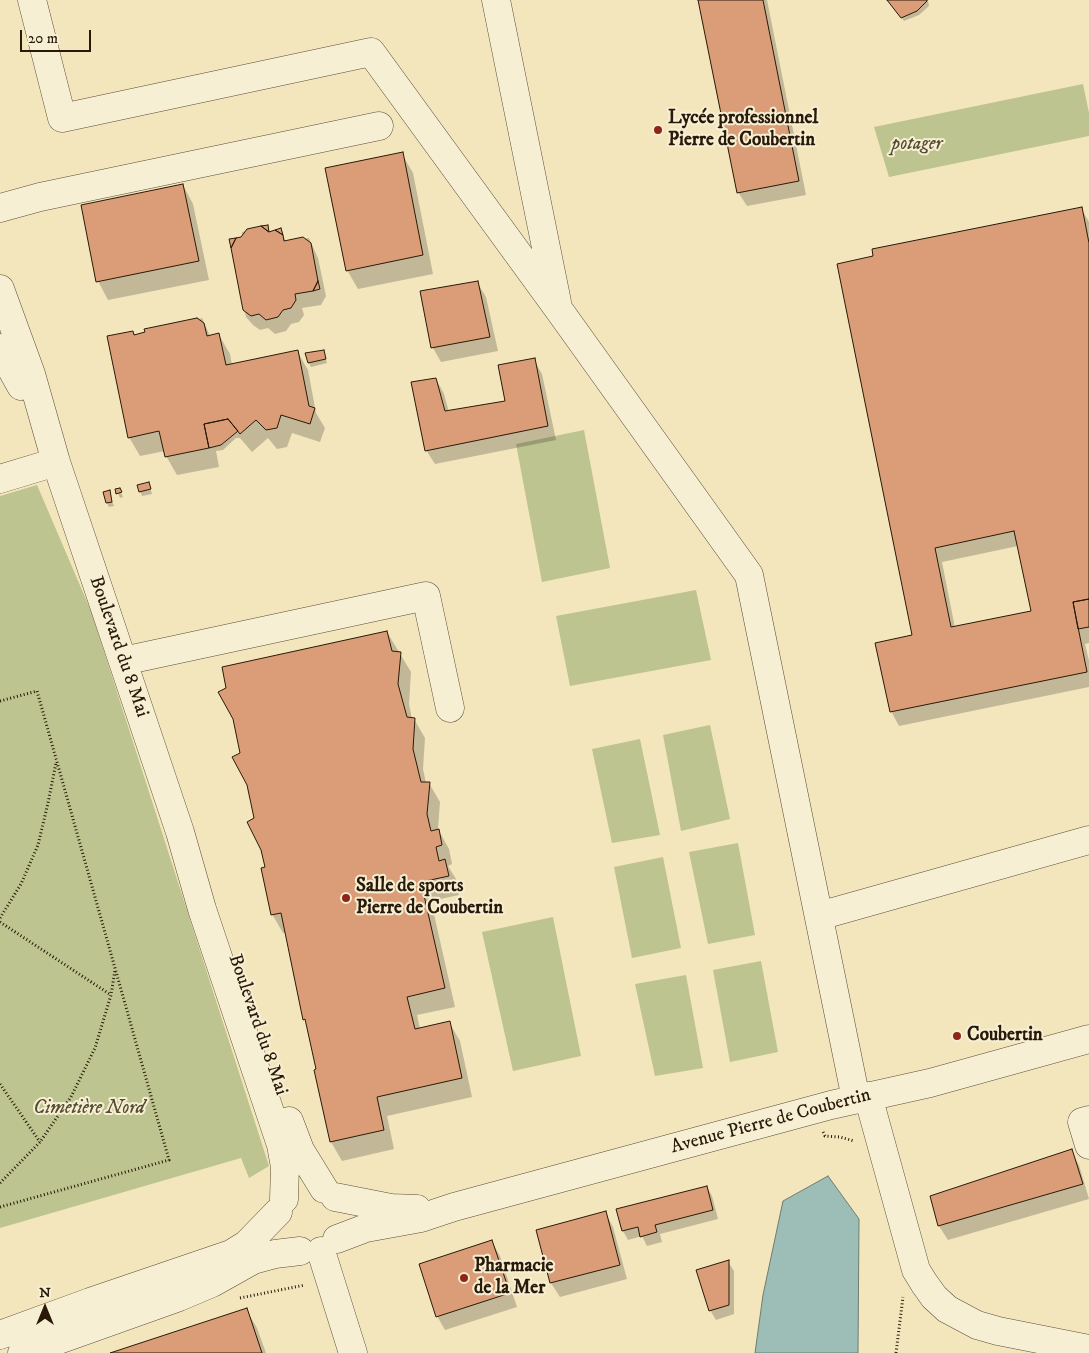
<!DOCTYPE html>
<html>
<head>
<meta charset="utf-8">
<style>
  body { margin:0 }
  #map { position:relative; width:1089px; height:1353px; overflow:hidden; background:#f3e6bd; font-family:"IM FELL DW Pica",serif }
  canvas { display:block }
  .north { position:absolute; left:20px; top:1283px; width:50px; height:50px; -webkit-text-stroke:4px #f7efd4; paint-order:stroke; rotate:0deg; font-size:14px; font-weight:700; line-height:20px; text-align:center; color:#281909 }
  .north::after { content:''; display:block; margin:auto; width:18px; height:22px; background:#281909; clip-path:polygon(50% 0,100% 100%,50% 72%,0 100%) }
  .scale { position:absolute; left:20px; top:30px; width:71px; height:22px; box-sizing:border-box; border:2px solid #281909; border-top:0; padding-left:6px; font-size:15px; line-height:18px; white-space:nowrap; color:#281909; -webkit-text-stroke:4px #f7efd4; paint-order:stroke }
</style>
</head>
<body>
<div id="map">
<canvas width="1089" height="1353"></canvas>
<div class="north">N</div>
<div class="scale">20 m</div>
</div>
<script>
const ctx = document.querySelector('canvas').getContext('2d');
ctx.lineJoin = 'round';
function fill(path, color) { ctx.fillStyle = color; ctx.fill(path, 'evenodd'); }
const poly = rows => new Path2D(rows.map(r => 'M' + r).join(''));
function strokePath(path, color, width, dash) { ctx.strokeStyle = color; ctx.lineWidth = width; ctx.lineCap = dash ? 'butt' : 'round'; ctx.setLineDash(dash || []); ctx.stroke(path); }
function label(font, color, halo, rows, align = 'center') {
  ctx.font = font + ' "IM FELL DW Pica",serif'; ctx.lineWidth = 4; ctx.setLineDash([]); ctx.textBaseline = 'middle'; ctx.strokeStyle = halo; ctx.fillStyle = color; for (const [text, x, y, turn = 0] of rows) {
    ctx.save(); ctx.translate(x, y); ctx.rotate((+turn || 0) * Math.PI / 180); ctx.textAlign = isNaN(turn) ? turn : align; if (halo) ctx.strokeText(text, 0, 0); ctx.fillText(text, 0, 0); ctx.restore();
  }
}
fill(poly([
  [1083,84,1089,113,1089,136,889,177,874,127],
  [584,430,610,568,542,582,516,444],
  [37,485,91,611,269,1166,249,1178,241,1158,0,1228,0,496],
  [696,590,711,660,570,686,556,616],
  [710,725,730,819,681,831,663,735],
  [640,739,660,835,612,843,592,749],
  [738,843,755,935,708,944,689,852],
  [663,857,681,948,632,958,614,867],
  [553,917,581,1056,513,1071,482,932],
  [761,961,778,1052,730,1062,713,970],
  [686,975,703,1068,655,1076,635,984]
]), '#bdc48f');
const water = poly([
  [828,1176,859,1219,858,1353,755,1353,763,1295,783,1201,828,1176]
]);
fill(water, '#9dbeb7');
strokePath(water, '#6e7c71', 1);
fill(poly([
  [700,0,767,0,806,195,747,206,738,192],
  [888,0,928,0,929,6,919,15,904,21],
  [402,154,413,173,433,274,358,289,347,270],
  [183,185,193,204,209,280,108,300,98,281],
  [1081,208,1089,222,1089,643,1085,644,1089,661,1089,687,899,726,891,711,914,636,839,265],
  [1018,546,1032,612,955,628,942,562],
  [267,226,270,233,281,230,286,242,309,238,318,258,326,296,321,305,302,308,304,315,299,322,291,324,286,331,275,334,268,328,260,330,253,325,246,317,244,310,242,232],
  [477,282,486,297,498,351,441,362,433,348],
  [202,318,210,336,219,335,230,354,232,365,297,351,308,370,316,413,325,428,320,442,292,433,287,447,277,449,268,438,252,452,240,438,236,438,223,450,216,451,219,467,177,475,166,456,165,451,140,456,129,437,132,332,135,336,146,333,146,330],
  [323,351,327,363,311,367,309,363],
  [534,360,542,374,556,440,435,464,426,450,436,379,444,394,449,412,506,402],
  [149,484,152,494,142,496,140,491],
  [120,490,123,497,120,498,118,493],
  [109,492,114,506,109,507,107,503],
  [387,632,411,672,409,704,412,719,414,719,425,738,423,769,426,783,429,783,440,802,438,829,449,849,452,864,448,866,456,879,459,895,431,901,455,1007,417,1015,420,1029,449,1022,460,1041,472,1097,387,1116,394,1149,342,1161,331,1142,316,1071,318,1070,308,1025,304,1019,286,933,283,933,272,914,267,867,242,753],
  [1071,1151,1079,1165,1089,1199,948,1240,939,1226,931,1197],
  [707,1187,712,1196,718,1219,660,1234,662,1242,647,1246,642,1236,628,1240,623,1231],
  [605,1212,613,1227,627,1279,560,1297,551,1283,538,1230],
  [492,1242,500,1256,517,1307,445,1330,437,1316],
  [728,1262,734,1271,734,1314,716,1320,710,1310],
  [246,1309,257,1328,266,1353,114,1353]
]), '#0003');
const building = poly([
  [698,0,763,0,799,181,737,193,698,0],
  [887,0,927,0,927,1,917,11,901,18,887,0],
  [403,152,423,255,346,271,325,168,403,152],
  [183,184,199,261,96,282,81,205,183,184],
  [1082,207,1089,243,1089,599,1073,602,1087,672,890,712,875,643,912,635,837,264,873,256,872,249,1082,207],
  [1014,531,1031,611,951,627,935,548,1014,531],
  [268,225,269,232,261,226,268,225],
  [261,226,269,232,275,230,283,235,284,241,303,237,311,243,318,281,313,291,295,294,296,300,291,308,283,310,278,317,266,320,259,314,251,316,243,310,231,248,236,238,241,237,247,229,261,226],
  [281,228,283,235,275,230,281,228],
  [236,238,231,248,229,239,236,238],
  [318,281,320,289,313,291,318,281],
  [478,281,490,337,431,348,420,291,478,281],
  [197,318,204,323,207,336,219,333,226,365,298,350,309,406,315,408,310,424,281,415,277,428,266,430,256,420,240,434,228,419,204,424,209,448,165,457,159,431,128,438,107,336,133,331,134,335,145,332,144,329,197,318],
  [324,350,326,359,308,363,305,353,324,350],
  [535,358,548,426,425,451,411,382,436,378,445,411,505,401,498,365,535,358],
  [228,419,238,431,221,445,209,448,204,424,228,419],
  [149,482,151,489,139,492,137,485,149,482],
  [120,488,122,492,116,494,115,489,120,488],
  [110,490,112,502,106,503,103,492,110,490],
  [1089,599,1089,627,1078,629,1073,602,1089,599],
  [387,631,392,651,401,652,398,684,407,717,415,718,413,749,421,782,430,782,427,814,431,831,439,829,442,845,436,847,439,861,445,859,449,876,421,882,445,988,407,997,415,1029,450,1021,462,1078,377,1097,384,1130,330,1142,314,1070,316,1069,305,1019,303,1020,281,913,271,915,261,868,265,867,261,850,247,822,254,818,247,785,232,757,240,753,233,719,218,692,226,688,222,667,387,631],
  [1072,1149,1083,1184,938,1226,930,1196,1072,1149],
  [707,1186,713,1210,655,1225,657,1232,640,1237,638,1227,622,1231,616,1209,707,1186],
  [606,1211,620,1265,550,1283,536,1230,606,1211],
  [492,1240,510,1293,436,1317,419,1264,492,1240],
  [729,1260,729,1305,709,1311,696,1270,729,1260],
  [247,1308,262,1353,110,1353,247,1308]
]);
fill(building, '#da9d77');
strokePath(building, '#281909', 1);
const minor = poly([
  [32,0,62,118,371,52,559,310,749,575,856,1099],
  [496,0,557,302],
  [0,208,40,197,379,126],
  [0,289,31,374,56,462,180,832,202,909,281,1145,285,1167,284,1199],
  [0,348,21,386],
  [0,479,56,462],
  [123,661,426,596,450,708],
  [819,916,1089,840],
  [868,1096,916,1270,924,1283,934,1297,947,1309,977,1325,998,1331,1089,1349],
  [1089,1120,1082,1122,1089,1145],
  [289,1121,300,1150,324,1189],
  [335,1197,391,1208,417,1209],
  [337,1239,366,1228,421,1218,454,1207,831,1105,930,1083,1089,1039],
  [321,1251,353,1353],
  [0,1335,90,1302,231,1254,247,1244,278,1212],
  [22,1353,179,1297,212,1283,253,1260,275,1254,300,1251]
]);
strokePath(minor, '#5b4c36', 29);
strokePath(poly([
  [0,701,37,691,169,1160,0,1207],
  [0,918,21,884,38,845,48,803,56,763],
  [0,922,111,995],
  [0,1084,40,1142],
  [823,1132,825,1136,840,1137,854,1141],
  [0,1183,40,1142,71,1097,95,1048,111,995,115,970],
  [240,1298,305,1285],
  [896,1353,903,1297]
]), '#281909', 3, [1, 2.5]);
strokePath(minor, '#f7efd4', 28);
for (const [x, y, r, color] of [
  [658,130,5,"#8f2418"],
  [346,898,5,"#8f2418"],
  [957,1036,5,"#8f2418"],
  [464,1278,5,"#8f2418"]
]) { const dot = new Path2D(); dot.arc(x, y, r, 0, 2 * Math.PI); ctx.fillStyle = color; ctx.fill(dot); strokePath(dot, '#f7efd4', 2); }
label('bold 19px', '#281909', '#f7efd4', [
  ["Lycée professionnel",668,119],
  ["Pierre de Coubertin",668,141],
  ["Salle de sports",356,887],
  ["Pierre de Coubertin",356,909],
  ["Coubertin",967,1036],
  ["Pharmacie",474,1267],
  ["de la Mer",474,1289]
], 'left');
label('italic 19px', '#554c31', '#f7efd4', [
  ["potager",917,145],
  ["Cimetière Nord",89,1109]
]);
label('19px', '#281909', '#f7efd4', [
  ["Boulevard du 8 Mai",118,647,71],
  ["Boulevard du 8 Mai",257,1025,71],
  ["Avenue Pierre de Coubertin",771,1122,-15]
]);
</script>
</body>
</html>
